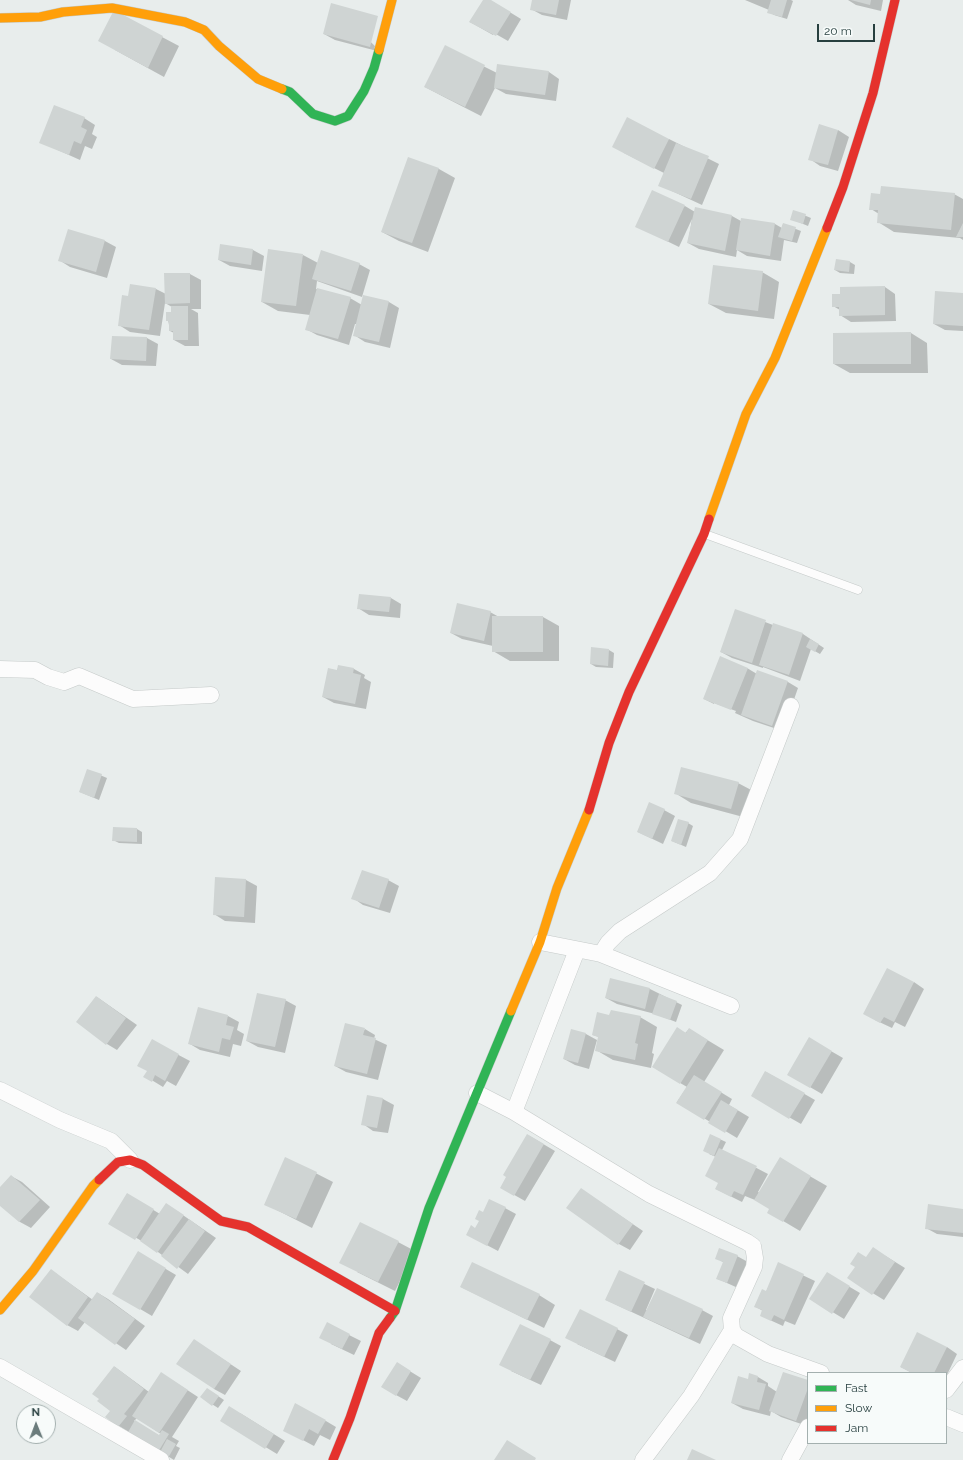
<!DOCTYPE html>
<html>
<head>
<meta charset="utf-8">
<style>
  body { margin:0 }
  #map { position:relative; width:963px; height:1460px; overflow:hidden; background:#e8edec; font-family:Raleway,sans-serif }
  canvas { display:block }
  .legend { position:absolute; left:807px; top:1372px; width:140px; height:72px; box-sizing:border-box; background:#f7fbfa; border:1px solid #a4b0af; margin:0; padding:5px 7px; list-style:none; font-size:12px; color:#273f3f }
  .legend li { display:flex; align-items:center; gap:8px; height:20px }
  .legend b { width:20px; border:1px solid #a4b0af }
  .north { position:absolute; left:16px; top:1404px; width:40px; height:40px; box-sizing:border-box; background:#f7fbfa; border:1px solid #a4b0af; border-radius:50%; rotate:359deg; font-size:11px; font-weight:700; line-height:16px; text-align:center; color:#273f3f }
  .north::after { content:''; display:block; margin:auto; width:14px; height:18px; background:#6b7c7c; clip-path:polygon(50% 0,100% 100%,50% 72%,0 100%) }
  .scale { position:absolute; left:817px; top:24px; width:58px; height:18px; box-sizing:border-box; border:2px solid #273f3f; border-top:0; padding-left:5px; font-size:12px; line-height:14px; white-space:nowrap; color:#273f3f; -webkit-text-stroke:3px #f7fbfa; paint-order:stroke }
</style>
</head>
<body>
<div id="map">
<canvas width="963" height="1460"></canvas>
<ul class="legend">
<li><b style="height:5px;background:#30b455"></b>Fast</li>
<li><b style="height:5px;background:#ff9f0a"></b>Slow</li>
<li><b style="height:5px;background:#e5322d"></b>Jam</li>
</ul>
<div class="north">N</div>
<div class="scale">20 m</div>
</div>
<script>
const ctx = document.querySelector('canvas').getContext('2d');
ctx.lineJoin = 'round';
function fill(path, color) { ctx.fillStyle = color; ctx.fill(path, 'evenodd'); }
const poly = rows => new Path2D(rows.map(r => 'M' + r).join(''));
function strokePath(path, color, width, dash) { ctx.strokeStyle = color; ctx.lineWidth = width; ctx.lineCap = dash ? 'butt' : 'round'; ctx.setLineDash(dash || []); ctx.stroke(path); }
fill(poly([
  [484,0,490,0,521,19,508,41,494,33,493,35,470,22],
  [533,0,571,0,567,20,542,15,531,9],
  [745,0,791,0,793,1,787,19,774,15,769,12,769,10],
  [848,0,883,0,881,11,856,5],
  [332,4,381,52,335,40,324,34],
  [162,37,179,46,164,77,115,50],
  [445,47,497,73,549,72,559,79,556,101,506,94,495,88,481,116,442,96,425,87],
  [84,118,95,125,92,134,97,137,92,149,85,146,80,160,40,142],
  [838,130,849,137,838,171,820,166,810,159],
  [669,139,719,164,702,205,659,185,664,173,624,153],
  [409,158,439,169,455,178,428,252,399,241,382,232],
  [954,194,963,199,963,240,960,238,894,232,878,222,879,214,871,209,881,195],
  [685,206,695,212,695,208,732,216,741,221,742,219,775,224,782,228,783,224,801,231,797,243,784,240,781,261,747,256,737,250,736,257,699,249,688,243,692,219,679,247,636,226],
  [794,211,811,218,808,226,791,219],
  [69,230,105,241,116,247,107,278,70,267,59,260],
  [221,245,253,250,264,256,262,271,230,266,219,260],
  [303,255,318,263,359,264,370,270,362,297,317,281,316,289,350,298,362,305,389,302,399,308,390,348,365,342,354,335,357,324,355,324,349,345,317,335,306,329,310,315,278,311,262,302],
  [837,260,850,262,855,265,854,274,840,273,835,270],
  [762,272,779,282,774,319,726,313,709,304],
  [190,274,201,280,201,309,191,309,198,313,199,346,185,346,174,340,174,333,170,331,167,313,173,313,172,307,165,303,160,336,130,332,119,325,129,297,156,289,166,294],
  [885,287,895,294,896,321,851,322,840,315,840,310,833,306],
  [963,294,963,331,945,330,934,324],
  [911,333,927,343,928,373,850,373,834,364],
  [147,338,158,344,156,366,122,365,111,359],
  [391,598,401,604,400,618,369,615,358,608],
  [736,611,773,625,803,634,824,648,820,654,811,649,800,681,763,667,763,668,732,658,721,652],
  [490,612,499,617,543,617,559,626,559,661,510,661,493,651,493,646,462,639,451,633],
  [609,650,614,653,613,668,596,667,591,664],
  [339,666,354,669,365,675,364,678,371,682,366,709,334,703,323,697],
  [747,668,757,674,758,672,788,682,798,688,783,731,753,721,735,713,736,711,714,703,714,704,704,699],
  [88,770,107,778,99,800,80,792],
  [738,783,755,792,747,818,691,803,675,793],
  [664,810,675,816,663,844,638,832],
  [688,823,693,826,686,847,672,841],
  [114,828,137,829,142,832,142,844,119,843,113,840],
  [216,878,246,880,257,886,255,923,225,921,214,914],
  [388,880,399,886,390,913,363,905,353,898],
  [611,979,650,989,682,1005,676,1022,655,1014,617,1004,606,998],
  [914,982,924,989,905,1027,895,1022,892,1028,875,1020],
  [97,997,137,1025,117,1050,107,1044],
  [285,1000,296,1006,285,1053,258,1047,247,1041],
  [228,1016,239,1022,237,1030,244,1034,241,1046,233,1044,230,1057,200,1050,190,1044],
  [640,1017,657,1027,652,1053,654,1054,651,1068,613,1060,596,1050,599,1037,593,1035],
  [365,1029,375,1035,374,1039,387,1045,378,1080,346,1072,335,1066],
  [689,1029,724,1050,704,1082,732,1099,729,1105,749,1117,737,1138,677,1102,687,1087,653,1067],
  [572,1030,586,1034,597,1040,589,1069,575,1065,564,1059],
  [810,1039,843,1058,822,1094,789,1075],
  [152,1041,190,1061,176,1086,167,1081,163,1087,145,1076,148,1071],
  [766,1072,815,1100,801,1124,752,1096],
  [368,1096,383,1099,394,1105,388,1133,373,1131,363,1124],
  [528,1135,555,1151,525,1201,502,1188],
  [711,1135,726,1142,722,1150,768,1174,758,1192,760,1193,780,1159,827,1186,800,1231,768,1212,771,1209,755,1200,745,1196,742,1202,716,1189,719,1183,716,1157,709,1154],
  [286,1158,333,1182,312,1228,265,1204],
  [11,1176,22,1182,50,1207,31,1228,20,1222,0,1204,0,1189],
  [581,1189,643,1231,630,1250,619,1244],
  [127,1194,160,1214,177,1211,216,1238,188,1274,147,1244,110,1223],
  [505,1208,516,1214,498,1251,479,1241,476,1229,483,1213],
  [963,1210,963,1237,937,1234,926,1228],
  [398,1242,415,1251,395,1291,357,1272],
  [884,1255,905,1268,884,1300,848,1278,866,1258],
  [737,1256,748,1262,738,1288,718,1279,724,1263,717,1258],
  [149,1259,176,1275,152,1316,113,1293],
  [779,1264,815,1281,795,1325,785,1321,783,1326,772,1321,761,1315,763,1311,756,1307,766,1292],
  [51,1270,93,1300,98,1293,108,1299,145,1326,126,1350,85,1322,78,1331,67,1325],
  [619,1272,655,1289,646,1310,702,1310,713,1316,700,1344,606,1300],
  [838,1280,860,1293,844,1319,811,1299],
  [461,1287,539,1295,555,1305,544,1328],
  [327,1324,361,1341,354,1355,331,1344],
  [617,1329,628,1335,615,1362,577,1344],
  [194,1340,241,1371,225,1395,214,1389],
  [550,1340,561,1346,541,1385,511,1371],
  [947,1347,957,1354,946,1377,946,1373,912,1373,901,1367],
  [115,1367,149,1392,172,1380,198,1397,172,1437,179,1441,176,1446,180,1448,174,1460,119,1426,106,1417,111,1411],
  [137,1418,161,1434,160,1436,134,1421],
  [408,1370,421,1378,407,1401,396,1395],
  [758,1377,768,1383,768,1386,777,1392,808,1381,807,1426,781,1417,771,1411,770,1416,743,1409,732,1403,749,1380],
  [212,1392,224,1400,218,1408,201,1397],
  [240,1413,285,1441,277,1454,221,1420],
  [326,1421,336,1427,330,1440,320,1435,314,1446,284,1430]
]), '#0003');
fill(poly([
  [483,0,491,0,511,12,496,36,469,22],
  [532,0,559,0,556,15,530,10],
  [771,0,787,0,782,17,767,13],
  [851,0,871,0,870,5],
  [331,3,378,16,370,47,323,34],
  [114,10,163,36,148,68,98,41],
  [445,45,485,65,465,107,424,87],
  [497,64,549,71,545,95,494,88],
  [54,105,85,117,81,127,87,130,81,144,74,141,69,155,39,143],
  [627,117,669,139,654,169,612,147],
  [819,124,838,130,828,165,808,160],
  [676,143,709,156,691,199,658,186],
  [408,157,439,168,412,243,381,232],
  [881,186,955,193,951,230,877,223,878,210,869,210,871,193,880,194],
  [652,190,685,205,668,242,635,227],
  [695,207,732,215,725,251,687,243],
  [793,210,806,214,803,224,790,220],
  [741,218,775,223,770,256,736,250],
  [783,223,796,227,792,241,778,237],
  [963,223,963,237,956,237],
  [68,229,105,240,96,272,58,261],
  [220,244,253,249,251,265,218,260],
  [268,249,303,254,296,306,261,302],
  [321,250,360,263,351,291,312,279],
  [836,259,850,261,849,272,834,270],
  [713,265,763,271,758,311,708,304],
  [164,273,190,273,190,303,165,304],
  [130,284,156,288,149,330,118,326,122,295,128,296],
  [885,286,885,315,839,316,839,307,832,307,832,294,840,294,840,287],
  [317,288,351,297,338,339,305,330],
  [935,291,963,293,963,326,933,324],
  [363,295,389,301,379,342,353,336],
  [171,306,188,306,188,340,173,340,173,331,169,331,169,321,166,321,166,312,171,312],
  [911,332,911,364,833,364,833,333],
  [112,336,147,337,146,361,110,359],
  [359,594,391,597,389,612,357,609],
  [457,603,491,611,484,641,450,633],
  [735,609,766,620,752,663,720,652],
  [492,616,543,616,543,652,492,652],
  [773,623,803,633,789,675,759,665],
  [810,639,819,644,815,652,806,647],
  [591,647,609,649,608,666,590,664],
  [720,656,748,668,731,710,703,699],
  [338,665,354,668,353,673,361,675,355,704,322,697,328,668,337,670],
  [757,670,788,681,772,726,741,715],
  [681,767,739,782,731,809,674,794],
  [87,769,102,774,94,798,79,792],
  [649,802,665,809,652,839,637,832],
  [678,819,689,822,681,845,671,841],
  [113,827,137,828,137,842,112,841],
  [362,870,389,879,379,908,351,899],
  [215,877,246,879,244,917,213,915],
  [887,968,914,982,894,1022,884,1017,880,1023,863,1014],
  [610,978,650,988,645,1009,605,998],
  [257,993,286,999,275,1047,246,1041],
  [659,994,677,1001,670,1020,652,1014],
  [96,996,126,1018,106,1045,76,1022],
  [198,1007,228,1015,226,1025,234,1027,230,1040,222,1038,219,1052,188,1044],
  [611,1010,641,1016,635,1043,638,1044,635,1060,595,1051,598,1037,592,1035,597,1012,609,1015],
  [345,1023,365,1028,363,1035,376,1038,367,1074,334,1066],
  [677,1027,686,1033,689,1028,708,1040,680,1084,652,1067],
  [571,1029,586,1033,578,1063,563,1059],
  [809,1037,832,1051,810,1088,787,1075],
  [152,1039,179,1054,165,1081,155,1075,152,1082,143,1077,147,1071,137,1066],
  [765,1071,805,1093,789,1119,751,1096],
  [694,1075,722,1092,704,1120,676,1103],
  [367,1095,383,1098,377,1128,361,1125],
  [721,1100,738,1110,725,1133,708,1123],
  [527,1134,544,1144,514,1196,500,1188,506,1177,503,1175],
  [710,1134,721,1139,714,1156,703,1151],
  [719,1148,757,1166,743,1195,734,1191,731,1197,715,1189,718,1183,705,1176],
  [285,1157,317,1172,296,1219,264,1205],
  [780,1157,811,1176,783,1222,767,1213,769,1209,754,1200],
  [11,1175,40,1200,19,1222,0,1206,0,1187],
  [581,1188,633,1224,618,1245,566,1208],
  [127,1193,154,1209,135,1240,108,1224],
  [489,1199,506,1207,487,1246,466,1235,471,1225,475,1228,479,1221,475,1219,479,1210,483,1212],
  [166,1203,184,1215,157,1253,140,1241],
  [928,1204,963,1209,963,1233,925,1229],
  [189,1219,205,1231,177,1269,161,1256],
  [360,1222,399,1241,378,1282,339,1263],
  [873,1247,895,1262,872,1295,847,1278,855,1267,850,1264,858,1252,866,1257],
  [719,1248,738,1255,727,1283,716,1279,723,1262,715,1259],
  [138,1251,166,1268,140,1310,112,1294],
  [472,1262,540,1294,527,1320,460,1287],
  [778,1262,804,1274,784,1320,774,1315,771,1321,760,1316,762,1310,754,1307,762,1289,766,1291],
  [51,1269,88,1297,67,1326,29,1297],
  [619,1270,645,1282,631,1312,605,1300],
  [827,1272,850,1286,832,1314,809,1299],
  [657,1288,703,1309,689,1338,643,1317],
  [97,1292,135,1319,115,1345,78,1318],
  [580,1309,618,1328,604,1357,565,1338],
  [327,1322,350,1334,342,1349,319,1338],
  [520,1324,551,1339,530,1380,499,1365],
  [917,1332,947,1347,934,1373,912,1373,900,1367],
  [194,1339,231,1364,214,1389,176,1364],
  [397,1362,411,1371,396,1396,381,1387],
  [114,1366,144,1389,124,1414,127,1416,118,1427,105,1417,110,1411,97,1401,99,1399,92,1394],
  [161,1372,188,1390,159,1433,132,1416],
  [783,1372,808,1380,808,1388,796,1421,769,1411],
  [749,1373,758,1376,757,1382,766,1384,759,1410,731,1403,738,1376,748,1379],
  [207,1388,219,1396,212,1406,200,1397],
  [295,1403,326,1420,318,1434,309,1429,303,1441,283,1431],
  [229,1406,274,1434,265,1449,220,1421],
  [135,1420,159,1435,162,1430,169,1434,158,1452,127,1434],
  [167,1439,176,1444,168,1458,159,1454],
  [507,1440,536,1458,535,1460,494,1460],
  [692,1449,716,1460,687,1460]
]), '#cfd4d3');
const lane = poly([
  [705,534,858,590]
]);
const street = poly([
  [0,669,35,670,48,677,64,682,79,676,133,699,211,695],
  [540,942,601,954,731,1006],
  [601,954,608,943,620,931,710,873,740,839,791,706],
  [0,1090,60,1120,111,1141,130,1160],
  [477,1093,514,1112,649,1194,747,1242,753,1246,755,1258,754,1267,731,1318,732,1330,736,1336,768,1354,821,1373],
  [514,1112,577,950],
  [0,1367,161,1460],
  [946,1390,963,1368],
  [946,1417,963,1424],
  [643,1460,691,1396,732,1330],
  [790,1460,808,1427]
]);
const fast = poly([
  [282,89,290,92,313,114,335,121,348,116,364,91,374,68,379,50],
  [390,1318,395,1311,429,1208,511,1011]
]);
const slow = poly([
  [0,18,40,17,63,12,112,8,185,22,204,30,219,46,258,79,282,89],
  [379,50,392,0],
  [709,519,746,414,775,358,827,228],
  [511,1011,540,942,557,888,589,810],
  [0,1310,33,1271,93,1186,99,1180]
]);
const jam = poly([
  [827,228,843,187,873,93,895,0],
  [589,810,609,743,629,692,704,534,709,519],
  [99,1180,118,1162,130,1160,143,1165,221,1221,248,1227,395,1311],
  [333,1460,350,1418,379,1333,390,1318]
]);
strokePath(lane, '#c5cac9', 9);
strokePath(street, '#c5cac9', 17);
strokePath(fast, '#c5cbca', 10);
strokePath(slow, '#c5cbca', 10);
strokePath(jam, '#c5cbca', 10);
strokePath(lane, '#fcfcfc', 8);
strokePath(street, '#fcfcfc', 16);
strokePath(fast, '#30b455', 9);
strokePath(slow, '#ff9f0a', 9);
strokePath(jam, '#e5322d', 9);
</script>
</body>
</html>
